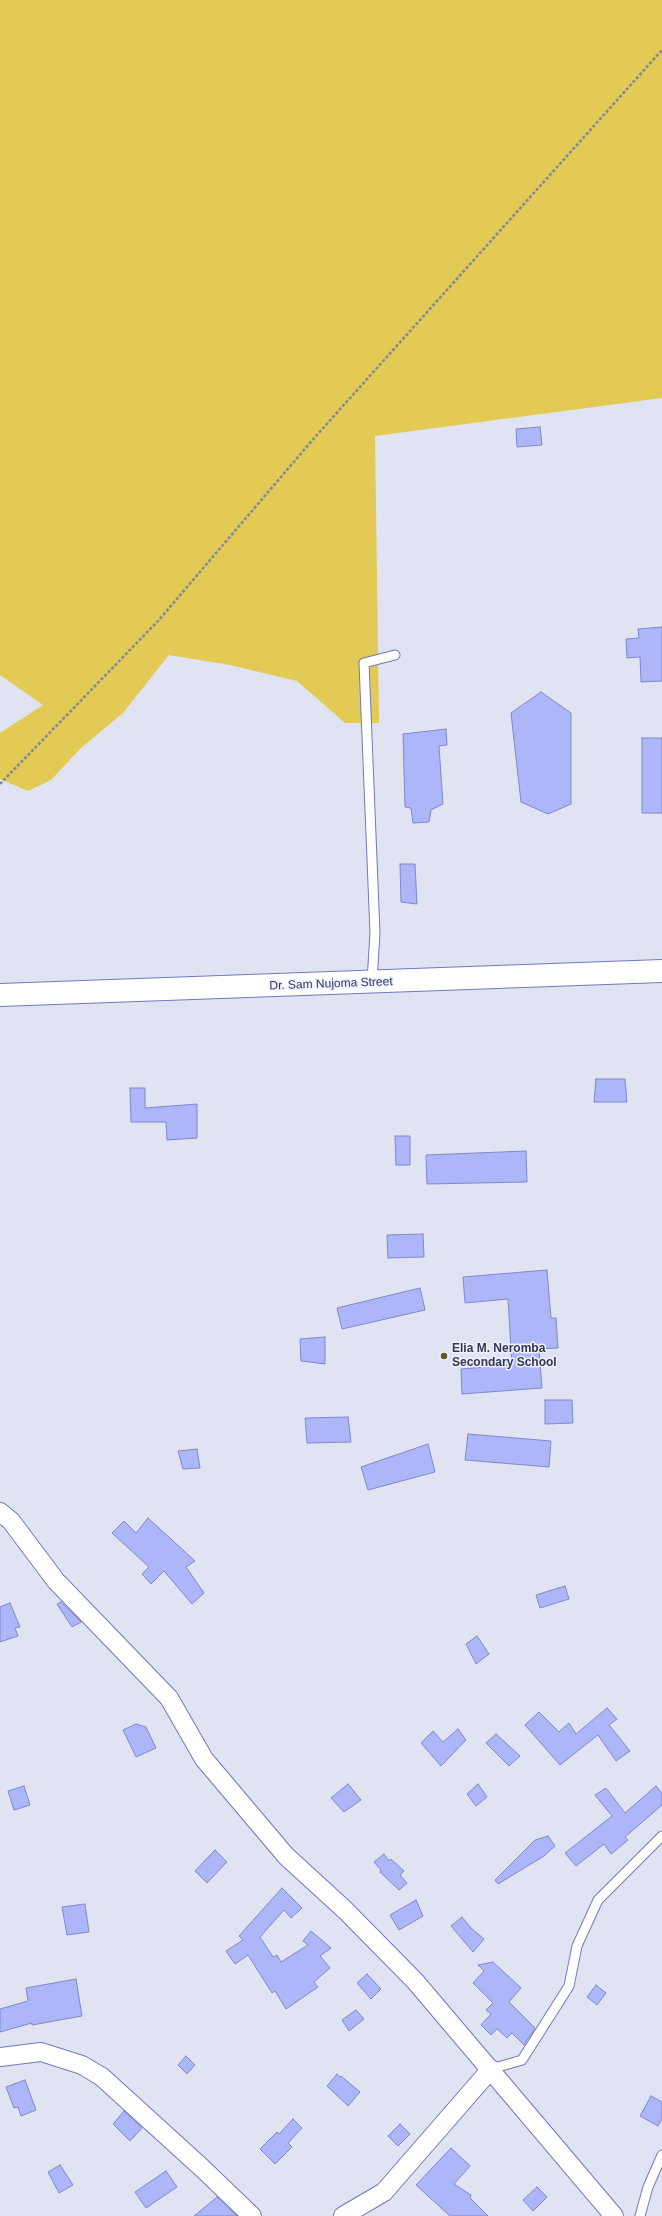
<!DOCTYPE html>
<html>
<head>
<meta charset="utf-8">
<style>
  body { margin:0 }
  canvas { display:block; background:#e0e3f2 }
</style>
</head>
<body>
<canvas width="662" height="2216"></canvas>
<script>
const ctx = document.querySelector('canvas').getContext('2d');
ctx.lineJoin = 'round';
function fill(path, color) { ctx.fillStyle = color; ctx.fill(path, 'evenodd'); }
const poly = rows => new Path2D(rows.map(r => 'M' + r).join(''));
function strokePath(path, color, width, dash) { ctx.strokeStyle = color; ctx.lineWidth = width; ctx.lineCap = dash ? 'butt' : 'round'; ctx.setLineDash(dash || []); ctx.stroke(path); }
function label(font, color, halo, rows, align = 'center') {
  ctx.font = font + ' Helvetica,sans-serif'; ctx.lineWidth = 3; ctx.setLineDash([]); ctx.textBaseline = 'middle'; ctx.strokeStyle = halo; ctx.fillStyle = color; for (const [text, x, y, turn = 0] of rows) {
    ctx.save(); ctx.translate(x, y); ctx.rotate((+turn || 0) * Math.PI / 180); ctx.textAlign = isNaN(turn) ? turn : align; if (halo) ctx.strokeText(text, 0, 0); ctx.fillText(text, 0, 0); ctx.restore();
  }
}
fill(poly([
  [0,0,662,0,662,398,375,436,379,723,345,723,297,681,230,665,169,655,123,713,81,748,51,780,28,791,0,779,0,733,43,705,0,675]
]), '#e2ca54');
const building = poly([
  [540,427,542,445,517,447,516,429,540,427],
  [662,627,662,681,641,682,640,657,627,658,626,639,639,638,638,629,662,627],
  [541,692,571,713,571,804,548,814,521,802,511,713,541,692],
  [446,729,447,745,439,746,443,804,431,810,429,822,413,823,411,808,405,807,403,734,446,729],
  [642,738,662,738,662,813,642,813,642,738],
  [400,864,415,864,417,904,401,902,400,864],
  [596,1079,625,1079,627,1102,594,1102,596,1079],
  [130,1088,145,1088,145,1108,197,1104,197,1138,167,1140,166,1122,131,1122,130,1088],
  [395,1136,410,1136,410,1165,396,1165,395,1136],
  [526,1151,527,1182,427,1184,426,1155,526,1151],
  [423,1234,424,1257,388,1258,387,1235,423,1234],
  [547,1270,551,1318,556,1318,558,1348,539,1349,542,1388,462,1394,461,1369,512,1365,508,1299,465,1303,463,1277,547,1270],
  [420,1288,425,1310,342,1329,337,1308,420,1288],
  [325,1337,325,1364,301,1361,300,1339,325,1337],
  [545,1400,572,1400,573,1423,545,1424,545,1400],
  [348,1417,351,1442,307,1443,305,1418,348,1417],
  [468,1434,551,1441,549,1467,465,1460,468,1434],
  [428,1444,435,1472,368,1490,361,1467,428,1444],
  [197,1449,200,1468,183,1469,178,1451,197,1449],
  [148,1518,195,1561,186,1567,204,1593,192,1604,164,1571,151,1584,142,1574,149,1567,112,1533,124,1521,136,1533,148,1518],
  [565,1586,569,1599,540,1608,536,1595,565,1586],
  [61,1602,81,1622,72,1627,57,1604,61,1602],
  [10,1603,20,1627,15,1628,18,1636,0,1642,0,1607,10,1603],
  [477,1636,489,1654,476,1664,466,1644,477,1636],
  [607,1708,617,1719,609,1725,630,1751,616,1761,598,1735,560,1765,525,1725,539,1712,559,1732,569,1723,576,1734,607,1708],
  [136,1724,146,1727,156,1748,136,1757,123,1730,136,1724],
  [458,1729,466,1740,441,1766,421,1743,433,1731,443,1742,458,1729],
  [496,1734,520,1756,509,1766,486,1743,496,1734],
  [348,1784,361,1800,344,1812,331,1798,348,1784],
  [478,1784,487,1797,476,1806,467,1794,478,1784],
  [24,1786,30,1805,14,1810,8,1791,24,1786],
  [656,1786,662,1793,662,1805,625,1837,628,1840,611,1854,604,1844,576,1866,565,1853,612,1816,595,1795,606,1788,625,1813,656,1786],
  [548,1836,555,1846,544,1856,498,1884,495,1880,535,1840,548,1836],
  [215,1850,227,1862,207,1883,195,1871,215,1850],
  [384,1854,389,1861,391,1859,404,1871,400,1875,407,1883,399,1890,380,1872,381,1870,374,1862,384,1854],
  [282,1888,302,1908,291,1918,284,1910,260,1937,273,1957,277,1955,281,1962,308,1945,303,1941,311,1931,331,1948,320,1956,330,1968,314,1982,318,1987,286,2009,275,1991,272,1993,248,1955,235,1964,226,1951,243,1940,239,1936,282,1888],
  [416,1900,423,1916,399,1930,390,1915,416,1900],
  [85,1904,89,1932,67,1935,62,1907,85,1904],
  [462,1917,471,1928,484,1939,473,1952,451,1926,462,1917],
  [493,1962,521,1988,509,2002,535,2028,524,2045,512,2033,507,2038,497,2029,491,2035,481,2025,491,2014,486,2010,493,2003,473,1983,484,1971,478,1965,493,1962],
  [367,1974,381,1989,371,1999,357,1983,367,1974],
  [76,1979,82,2016,32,2025,32,2023,0,2032,0,2009,28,2001,26,1988,76,1979],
  [596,1985,606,1993,597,2005,587,1997,596,1985],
  [356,2010,364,2019,349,2031,342,2020,356,2010],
  [186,2056,195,2065,187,2074,178,2065,186,2056],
  [337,2074,340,2077,341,2076,360,2092,348,2106,327,2086,337,2074],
  [25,2080,36,2110,21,2116,18,2107,14,2108,6,2087,25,2080],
  [651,2096,662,2102,662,2119,658,2126,640,2116,651,2096],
  [124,2111,142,2128,130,2141,113,2124,124,2111],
  [293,2119,302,2128,288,2143,292,2147,275,2164,260,2149,277,2132,279,2134,293,2119],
  [400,2124,410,2134,398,2146,388,2136,400,2124],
  [451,2148,470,2166,454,2184,471,2195,470,2198,488,2216,450,2216,416,2185,451,2148],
  [60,2165,73,2185,59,2193,48,2172,60,2165],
  [166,2171,177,2187,146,2208,135,2192,166,2171],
  [537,2187,547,2197,533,2211,523,2200,537,2187],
  [217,2197,237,2216,194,2216,217,2197]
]);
fill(building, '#adb6f8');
strokePath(building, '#8088cb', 1);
const service = poly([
  [372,981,375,933,364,663,395,655],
  [491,2069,522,2060,569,1986,577,1946,598,1900,662,1836],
  [640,2216,648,2187,662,2155]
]);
const minor = poly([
  [0,1512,11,1521,56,1581,169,1698,204,1759,286,1856,345,1910,415,1981,614,2216],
  [0,2057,41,2052,82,2065,102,2077,202,2168,252,2216],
  [343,2216,384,2192,491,2069]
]);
const tertiary = poly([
  [0,995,662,971]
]);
strokePath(service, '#7179bb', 11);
strokePath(minor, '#7179bb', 20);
strokePath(tertiary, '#7179bb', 24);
strokePath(poly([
  [0,784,158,621,316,436,662,50]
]), '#83869d', 2.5, [3, 2]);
strokePath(service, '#fff', 9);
strokePath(minor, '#fff', 18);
strokePath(tertiary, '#fff', 22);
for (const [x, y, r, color] of [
  [444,1356,4,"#615723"]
]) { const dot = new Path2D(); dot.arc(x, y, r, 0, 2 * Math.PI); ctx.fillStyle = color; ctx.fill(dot); strokePath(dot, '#eef0ff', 1.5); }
label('12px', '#343855', '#eef0ff', [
  ["Dr. Sam Nujoma Street",331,984,-2]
]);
label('bold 12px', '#343855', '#eef0ff', [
  ["Elia M. Neromba",452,1349],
  ["Secondary School",452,1363]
], 'left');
</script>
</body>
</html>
